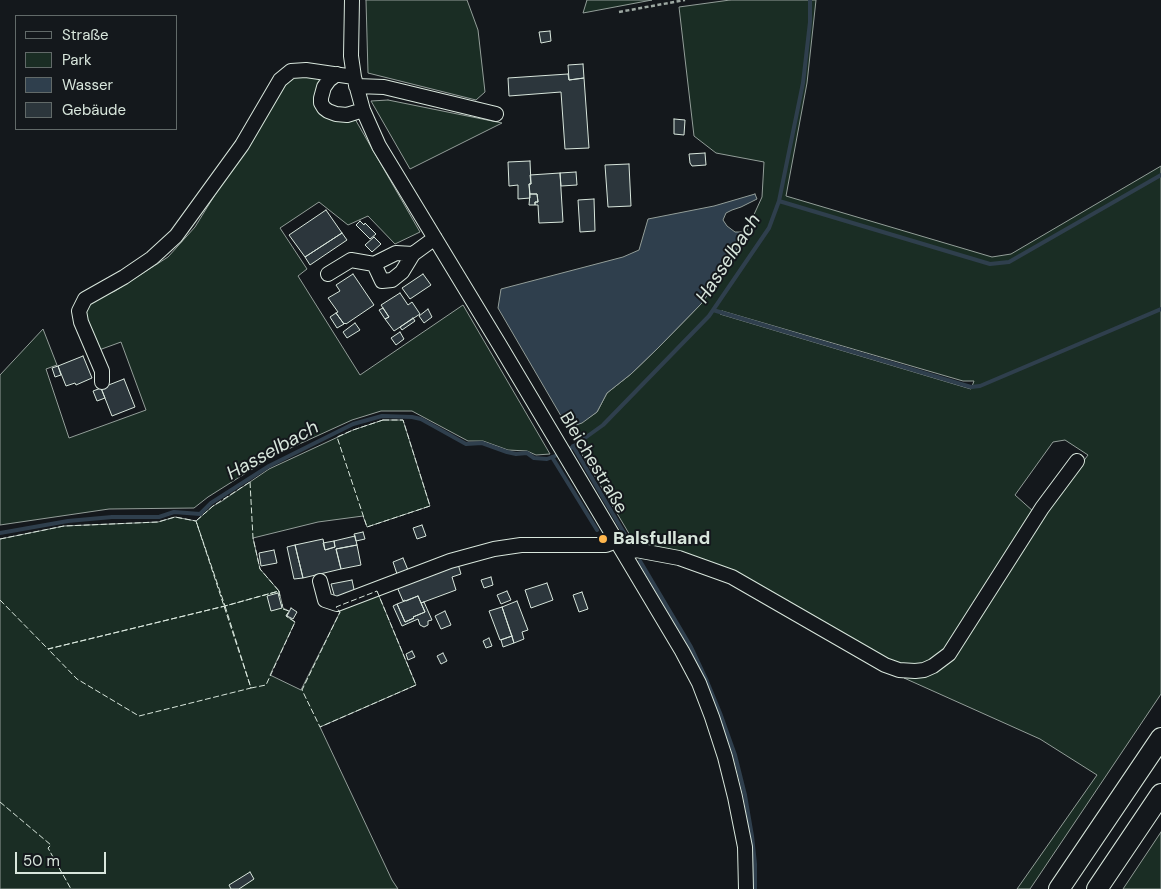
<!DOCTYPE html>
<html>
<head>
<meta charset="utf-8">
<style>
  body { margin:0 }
  #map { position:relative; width:1161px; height:889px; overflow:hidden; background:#14181c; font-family:"DM Sans",sans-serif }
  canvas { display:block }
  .legend { position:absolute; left:15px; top:15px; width:162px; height:115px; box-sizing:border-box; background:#14181c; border:1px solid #626a69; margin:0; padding:6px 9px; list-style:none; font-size:15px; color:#d8e6dc }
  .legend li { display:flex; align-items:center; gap:10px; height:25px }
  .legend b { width:25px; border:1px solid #626a69 }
  .scale { position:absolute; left:15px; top:852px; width:91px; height:22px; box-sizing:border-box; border:2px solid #d8e6dc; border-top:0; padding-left:6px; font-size:15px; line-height:18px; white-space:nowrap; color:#d8e6dc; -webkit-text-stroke:4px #14181c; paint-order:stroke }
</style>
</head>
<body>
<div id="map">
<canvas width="1161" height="889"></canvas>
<ul class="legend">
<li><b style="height:6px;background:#14181c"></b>Straße</li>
<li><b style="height:14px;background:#1a2d24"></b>Park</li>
<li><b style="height:14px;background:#2f3f4d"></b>Wasser</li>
<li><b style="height:14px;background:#2c363c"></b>Gebäude</li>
</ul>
<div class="scale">50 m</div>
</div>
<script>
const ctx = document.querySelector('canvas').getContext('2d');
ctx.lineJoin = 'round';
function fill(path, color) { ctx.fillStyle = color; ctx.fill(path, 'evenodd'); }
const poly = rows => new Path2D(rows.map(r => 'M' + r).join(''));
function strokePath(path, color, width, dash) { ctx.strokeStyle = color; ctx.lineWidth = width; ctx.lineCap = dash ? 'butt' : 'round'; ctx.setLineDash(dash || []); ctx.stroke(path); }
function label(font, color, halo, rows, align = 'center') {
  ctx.font = font + ' "DM Sans",sans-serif'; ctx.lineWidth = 4; ctx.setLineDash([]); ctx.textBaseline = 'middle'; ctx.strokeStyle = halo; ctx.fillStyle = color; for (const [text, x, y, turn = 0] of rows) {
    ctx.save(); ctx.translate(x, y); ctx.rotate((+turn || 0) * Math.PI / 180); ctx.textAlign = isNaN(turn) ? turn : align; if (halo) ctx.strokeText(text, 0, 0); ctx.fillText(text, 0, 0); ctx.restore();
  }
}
const green = poly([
  [366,0,467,0,478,30,485,92,476,100,368,73,366,0],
  [587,0,652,0,583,13,587,0],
  [730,0,816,0,807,83,786,196,992,257,1011,254,1161,166,1161,694,1030,889,1017,889,1097,775,1040,739,904,678,926,675,937,670,954,655,1045,514,1088,455,1065,440,1053,442,1015,495,1034,512,946,651,930,663,916,665,907,665,900,664,887,660,733,572,677,551,634,542,580,451,568,428,582,422,597,412,607,393,631,374,658,348,701,304,727,268,746,232,762,197,764,162,716,153,694,136,679,7,730,0],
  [722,311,963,381,974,381,971,389,720,314,722,311],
  [293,75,328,76,316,98,355,119,420,232,395,244,368,216,348,225,319,202,280,228,307,269,298,276,360,375,463,305,550,454,536,455,527,451,508,450,483,441,468,441,412,411,381,411,352,420,273,456,208,497,194,508,109,509,0,525,0,375,43,329,57,365,46,369,69,438,146,410,121,342,99,350,84,321,85,304,115,291,168,257,195,227,245,146,282,82,293,75],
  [388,100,502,123,410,169,371,101,388,100],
  [383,420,403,420,430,506,367,527,363,516,318,522,253,538,260,569,279,591,283,608,289,611,286,616,295,622,270,675,301,690,340,612,336,607,377,591,416,685,320,727,392,880,398,889,0,889,0,539,64,526,158,522,175,517,196,521,213,506,222,501,269,469,353,430,383,420],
  [1161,832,1161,889,1123,889,1161,832]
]);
fill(green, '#1a2d24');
strokePath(green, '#939e99', 1);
const water = poly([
  [755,194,757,199,741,207,732,210,726,213,723,220,727,226,735,232,746,232,727,268,701,304,658,348,631,374,607,393,597,412,582,423,568,428,498,308,501,289,623,257,639,250,648,219,714,206,755,194]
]);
fill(water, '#2f3f4d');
strokePath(water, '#939e99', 1);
strokePath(poly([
  [779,201,990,264,1009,262,1161,175],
  [713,310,971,387,980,386,1161,309],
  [573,446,627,538],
  [571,448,603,425,709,316,769,228,779,201,803,83,810,22,810,0],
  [552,457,597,530],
  [0,533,68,521,112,517,159,517,174,512,200,514,211,503,269,466,353,424,382,416,412,417,421,419,466,444,482,443,507,452,516,454,527,453,534,458,547,459,555,456],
  [640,561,691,647,706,679,720,713,735,755,745,795,752,836,755,864,755,889]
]), '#2f3f4d', 4);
const building = poly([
  [550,31,551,41,541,43,539,32,550,31],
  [583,64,584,78,569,80,568,65,583,64],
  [568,74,569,80,584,78,589,148,565,149,561,92,509,96,508,78,568,74],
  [674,119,685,120,684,135,674,134,674,119],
  [705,153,706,165,692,166,690,163,689,154,705,153],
  [530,161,531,184,529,184,530,198,518,199,518,185,509,186,508,162,530,161],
  [629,164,631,206,608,207,605,165,629,164],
  [576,172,577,185,561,186,560,173,576,172],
  [560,173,563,222,539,223,538,205,535,205,535,202,538,202,537,194,530,194,529,184,531,184,530,175,560,173],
  [530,194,537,194,538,202,535,202,535,205,529,205,530,194],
  [594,199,595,231,580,232,578,200,594,199],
  [326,210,342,233,305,257,289,235,326,210],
  [360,221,364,225,365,223,376,234,370,239,356,225,360,221],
  [342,233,347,240,310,265,305,257,342,233],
  [374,237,381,244,372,252,365,245,374,237],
  [353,274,374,305,346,324,345,323,344,324,336,313,338,312,328,298,340,291,336,285,353,274],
  [423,274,431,285,410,299,402,288,423,274],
  [400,293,408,305,412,302,420,314,394,331,385,319,389,317,381,305,400,293],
  [383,308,389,317,385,319,379,310,383,308],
  [428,309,432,317,424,323,419,316,428,309],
  [336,313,344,324,337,328,330,317,336,313],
  [413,318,415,321,402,330,400,327,413,318],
  [355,323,360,330,347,338,343,332,355,323],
  [400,332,404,339,396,345,391,338,400,332],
  [83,356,92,378,76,385,75,383,66,386,58,366,83,356],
  [58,366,61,375,55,377,52,368,58,366],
  [124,379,135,407,112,416,101,388,124,379],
  [101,388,105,398,97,401,93,391,101,388],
  [422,525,426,536,417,539,413,528,422,525],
  [363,532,365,539,356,541,354,534,363,532],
  [355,536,357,545,336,549,341,569,303,578,295,545,323,539,325,550,335,547,334,541,355,536],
  [334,541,335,547,325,550,323,543,334,541],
  [295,545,303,578,294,579,287,547,295,545],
  [357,545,361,565,341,569,336,549,357,545],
  [274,550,277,563,261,566,259,553,274,550],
  [403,558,408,570,397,574,393,562,403,558],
  [458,564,461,574,452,577,456,590,421,603,418,596,406,601,405,600,403,601,397,587,458,564],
  [491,577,493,585,484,588,481,580,491,577],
  [352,580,355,594,335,598,331,584,352,580],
  [547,583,553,600,531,608,525,590,547,583],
  [507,591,511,600,501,604,497,595,507,591],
  [582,592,588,609,579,612,573,595,582,592],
  [278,593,282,608,271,611,267,596,278,593],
  [418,596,425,612,413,617,414,618,405,622,397,604,418,596],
  [517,601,528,630,522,632,524,639,514,643,502,607,517,601],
  [424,602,432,620,428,621,428,625,424,627,420,625,418,619,402,626,393,606,397,604,405,622,414,618,413,617,425,612,421,603,424,602],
  [502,607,512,636,500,640,489,611,502,607],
  [291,608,297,612,293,619,287,616,291,608],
  [445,611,451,625,441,629,435,616,445,611],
  [512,636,514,643,503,647,501,640,512,636],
  [489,638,492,646,486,648,483,641,489,638],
  [412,651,415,657,408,660,406,654,412,651],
  [443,653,447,661,441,664,437,656,443,653],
  [250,872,254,879,239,889,231,889,229,885,250,872]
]);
fill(building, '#2c363c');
strokePath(building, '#d8e6dc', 1);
const minor = poly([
  [352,0,351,56,354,77,363,110,379,146,499,344,682,651,699,683,712,717,725,757,735,797,745,847,746,889],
  [337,74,329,80,324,87,321,98,321,103,324,108,328,111,336,114,347,115,363,110],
  [356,86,384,87,496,114],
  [374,264,382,281,392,280,402,272,413,254],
  [328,274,351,260,374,264,396,253,413,254,435,238],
  [102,382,102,371,81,322,79,311,85,299,124,277,152,258,176,236,242,145,280,80,291,71,306,70,354,77],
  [625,554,636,550,679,558,732,577,885,665,899,670,915,671,924,670,933,666,949,654,1042,508,1077,461],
  [320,581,325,600,337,604,450,561,494,549,521,545,606,545,617,541]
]);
const highway = poly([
  [1059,889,1161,738],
  [1097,889,1161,794]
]);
strokePath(minor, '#d8e6dc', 16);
strokePath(highway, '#d8e6dc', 22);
strokePath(poly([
  [619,12,685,0]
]), '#9da8a2', 2.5, [4, 2.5]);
strokePath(minor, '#14181c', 14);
strokePath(highway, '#14181c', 20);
strokePath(poly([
  [383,420,403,420,430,506,367,527,337,437,353,430,383,420],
  [250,482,253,538,260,569,279,591,225,606,196,521,213,506,250,482],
  [0,539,64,526,158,522,175,517,196,521,251,688,266,685,295,622,286,616,289,611,283,609,282,604],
  [377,591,416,685,320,727,302,690,340,612,336,607,377,591],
  [0,600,48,649,225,606,279,591,280,597],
  [225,606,251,688,139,716,77,679,48,649,225,606],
  [0,802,51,845,48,848,71,889]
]), '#d8e6dc', 1, [6, 2.5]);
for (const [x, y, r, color] of [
  [603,539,5,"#ffb74d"]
]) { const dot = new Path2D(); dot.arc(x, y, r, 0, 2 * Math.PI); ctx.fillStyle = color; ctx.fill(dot); strokePath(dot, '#14181c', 2); }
label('18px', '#d8e6dc', '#14181c', [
  ["Bleichestraße",593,463,59]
]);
label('bold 18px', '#d8e6dc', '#14181c', [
  ["Balsfulland",613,539]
], 'left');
label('italic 19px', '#d8e6dc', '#14181c', [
  ["Hasselbach",729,259,-57],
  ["Hasselbach",273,451,-29]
]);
</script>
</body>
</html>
